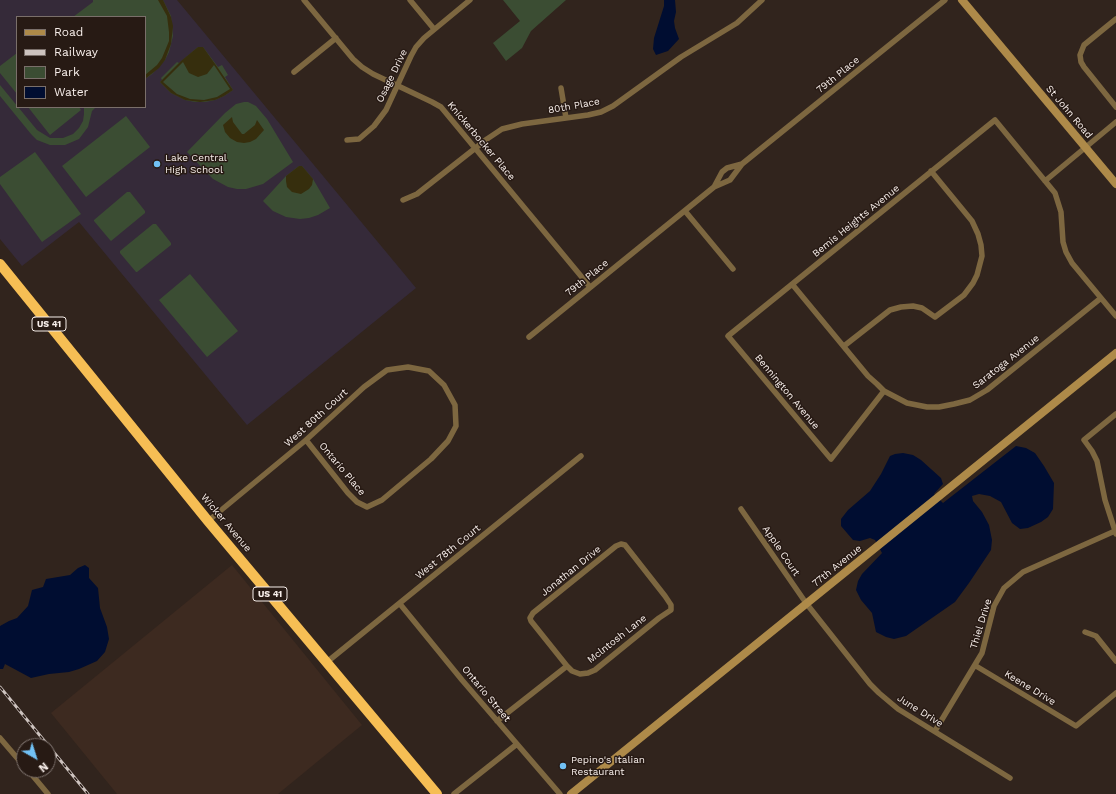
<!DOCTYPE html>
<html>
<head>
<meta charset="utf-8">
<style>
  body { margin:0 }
  #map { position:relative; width:1116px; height:794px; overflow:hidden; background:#31241d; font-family:"Work Sans",sans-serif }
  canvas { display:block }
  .legend { position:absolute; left:16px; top:16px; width:130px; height:92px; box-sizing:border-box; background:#271a14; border:1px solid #7a6f6a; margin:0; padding:5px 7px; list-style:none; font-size:12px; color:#f7eeea }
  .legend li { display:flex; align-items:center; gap:8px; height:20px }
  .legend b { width:20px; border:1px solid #7a6f6a }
  .north { position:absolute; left:16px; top:738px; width:40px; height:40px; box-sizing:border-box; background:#271a14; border:1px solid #7a6f6a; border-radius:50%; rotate:141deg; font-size:11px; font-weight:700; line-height:16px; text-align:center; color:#f7eeea }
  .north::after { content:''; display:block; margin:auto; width:14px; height:18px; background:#71c1f5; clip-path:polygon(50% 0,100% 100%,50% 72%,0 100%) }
</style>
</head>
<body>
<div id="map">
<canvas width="1116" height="794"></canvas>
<ul class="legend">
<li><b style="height:5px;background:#ae8a49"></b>Road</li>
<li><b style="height:5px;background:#cdc3bf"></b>Railway</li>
<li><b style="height:11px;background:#3b4d33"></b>Park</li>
<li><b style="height:11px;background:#000d31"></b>Water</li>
</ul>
<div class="north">N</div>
</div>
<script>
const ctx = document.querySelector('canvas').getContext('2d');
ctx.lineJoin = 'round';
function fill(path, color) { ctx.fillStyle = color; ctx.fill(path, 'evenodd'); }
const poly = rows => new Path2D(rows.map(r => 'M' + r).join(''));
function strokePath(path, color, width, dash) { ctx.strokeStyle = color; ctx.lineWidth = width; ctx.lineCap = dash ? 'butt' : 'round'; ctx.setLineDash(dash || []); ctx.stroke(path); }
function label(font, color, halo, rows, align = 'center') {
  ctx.font = font + ' "Work Sans",sans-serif'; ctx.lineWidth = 3; ctx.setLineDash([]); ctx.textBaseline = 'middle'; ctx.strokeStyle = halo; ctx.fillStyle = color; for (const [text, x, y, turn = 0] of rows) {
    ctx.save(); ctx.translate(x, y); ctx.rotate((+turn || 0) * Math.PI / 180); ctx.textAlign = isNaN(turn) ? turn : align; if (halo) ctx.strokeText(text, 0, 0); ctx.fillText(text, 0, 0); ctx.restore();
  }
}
fill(poly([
  [232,565,362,725,278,794,117,794,51,713]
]), '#3d2a20');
fill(poly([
  [0,0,177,0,416,288,247,425,79,222,22,266,0,239],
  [17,17,145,17,145,107,17,107]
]), '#352a39');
fill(poly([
  [93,0,163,0,171,16,173,36,169,52,165,60,152,74,145,79,145,17,73,17,93,2],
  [503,0,566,0,531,31,522,48,506,61,493,43,520,21],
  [198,47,203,47,218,67,222,65,228,75,225,77,233,90,224,96,215,100,205,102,195,102,185,100,171,93,160,82,162,80,161,78,177,62,179,63],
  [17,53,17,94,0,73,0,66],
  [0,85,37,130,50,138,63,138,73,134,79,128,83,121,84,114,84,107,96,107,92,111,88,127,79,139,65,145,50,145,37,140,31,134,0,96],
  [244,102,248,102,256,106,267,119,293,162,263,184,246,189,237,189,228,187,213,179,187,152,225,113,236,104],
  [28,107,79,107,81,110,50,135],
  [126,116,150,147,86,197,62,166],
  [35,152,81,214,42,242,0,184,0,177],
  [299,166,302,166,313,179,330,208,318,215,309,218,300,219,286,217,273,211,263,201,286,176],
  [127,192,130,192,145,211,145,213,111,241,110,240,94,221,94,220],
  [153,224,156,224,171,243,171,245,137,272,136,272,120,253,120,251],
  [190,274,238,331,207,357,159,300]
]), '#3b4d33');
fill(poly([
  [158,0,163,0,171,17,173,26,171,44,165,60,159,68,145,79,145,75,157,65,162,58,169,41,169,32,167,16],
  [198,47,203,47,218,68,233,90,224,96,215,100,200,102,185,100,171,93,160,82,181,61],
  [183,62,189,73,198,77,207,74,214,65,230,89,217,97,204,100,190,99,177,94,163,82],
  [232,117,233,122,242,134,244,134,255,125,257,120,264,130,256,139,250,142,244,143,237,142,230,138,225,132,223,125],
  [299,166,302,166,313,179,312,185,309,189,301,194,292,192,287,187,286,181,286,176]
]), '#362e0d');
fill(poly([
  [664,0,675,0,676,12,674,21,675,28,679,39,668,51,656,55,653,49,654,38,664,6],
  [1016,446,1026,448,1035,453,1044,466,1054,483,1053,509,1048,517,1041,522,1028,528,1020,529,1012,523,1001,502,990,496,979,494,972,496,973,501,982,512,989,525,992,540,991,550,969,583,955,602,906,636,894,639,886,637,876,632,872,613,861,600,856,590,858,581,862,574,882,553,875,540,870,538,860,541,853,540,841,526,841,519,848,510,870,491,881,474,890,456,895,454,903,453,913,455,921,460,941,478,943,484,934,494,943,503],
  [85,565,89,568,89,578,98,588,100,608,107,627,109,639,105,652,97,661,79,669,69,672,49,674,31,678,5,664,3,669,0,669,0,626,9,621,17,618,28,606,32,590,43,587,46,579,70,575,78,568]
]), '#000d31');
strokePath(poly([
  [304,0,353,59,362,67,373,74,432,102,441,107,590,287],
  [410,0,434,29],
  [1116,19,1084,45,1080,55,1081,62,1084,67,1116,107],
  [294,72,336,38],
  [561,88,566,118],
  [347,140,359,139,374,126,386,110,411,56,416,47,424,38,470,0],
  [1045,181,1116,122],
  [714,187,722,172,727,168,742,164],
  [403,200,417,194,487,139,502,129,522,124,588,115,601,112,613,106,681,57,737,23,762,0],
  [685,211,733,269],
  [792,284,868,376,877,384,884,391,907,403,927,407,939,407,954,404,970,400,987,390,1101,298],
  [529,337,714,187,730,180,742,164,945,0],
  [844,346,890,310,901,307,913,306,922,308,935,317,964,295,973,283,977,275,982,256,981,245,978,234,972,221,931,171],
  [884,391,831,459,728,336,995,120,1055,193,1061,212,1063,242,1066,252,1072,263,1116,316],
  [1116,414,1084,440,1092,451,1097,461,1105,500,1116,534],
  [741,509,806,603,870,684,879,693,898,709,1010,778],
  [208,521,306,440,364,387,387,370,408,367,429,371,444,385,455,405,456,426,448,441,431,459,382,500,367,507,357,502,348,493,306,440],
  [400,604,462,680,560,794],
  [1085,632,1096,636,1116,661],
  [327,662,581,456],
  [976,666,1076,726,1116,693],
  [497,721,567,666,572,671,580,674,588,673,595,670,659,618,671,610,671,605,665,596,625,545,621,544,616,546,533,613,530,618,531,621,567,666],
  [935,731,982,653,994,606,1004,588,1023,572,1115,531],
  [0,738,24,766],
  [28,770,48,794],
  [454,794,517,744]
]), '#7d6740', 5.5);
strokePath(poly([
  [962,0,1116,184],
  [571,794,1116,353]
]), '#ae8a49', 8);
strokePath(poly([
  [0,264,208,521,437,794]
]), '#f6be54', 10);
const rail = poly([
  [0,687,88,794]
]);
strokePath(rail, '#cdc3bf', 3);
strokePath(rail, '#271a14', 1.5, [4.5]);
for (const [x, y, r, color] of [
  [157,164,4,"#71c1f5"],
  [563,766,4,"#71c1f5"]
]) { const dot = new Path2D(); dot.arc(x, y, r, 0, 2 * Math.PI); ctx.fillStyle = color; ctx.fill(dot); strokePath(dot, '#271a14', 1.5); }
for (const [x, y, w] of [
  [49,324,34],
  [270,594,34]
]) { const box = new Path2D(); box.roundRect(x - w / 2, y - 7, w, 14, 3); ctx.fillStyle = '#271a14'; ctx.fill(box); strokePath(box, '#f7eeea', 1); }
label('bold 9px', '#f7eeea', null, [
  ["US 41",49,324],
  ["US 41",270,594]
]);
label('10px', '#f7eeea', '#271a14', [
  ["79th Place",838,75,-39],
  ["Osage Drive",392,76,-64],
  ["80th Place",574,106,-10],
  ["St John Road",1069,112,50],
  ["Knickerbocker Place",481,141,50],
  ["Bemis Heights Avenue",856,221,-39],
  ["79th Place",587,278,-39],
  ["Saratoga Avenue",1006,362,-38],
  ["Bennington Avenue",787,392,50],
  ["West 80th Court",316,418,-42],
  ["Ontario Place",342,469,50],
  ["Wicker Avenue",226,523,50],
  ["Apple Court",781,551,56],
  ["West 78th Court",448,552,-39],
  ["77th Avenue",837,566,-39],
  ["Jonathan Drive",571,571,-39],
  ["Thiel Drive",981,624,-73],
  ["Mclntosh Lane",617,639,-38],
  ["Keene Drive",1030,688,31],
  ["Ontario Street",486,694,50],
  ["June Drive",920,711,32]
]);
label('10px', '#f7eeea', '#271a14', [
  ["Lake Central",165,158],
  ["High School",165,170],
  ["Pepino's Italian",571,760],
  ["Restaurant",571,772]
], 'left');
</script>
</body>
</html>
